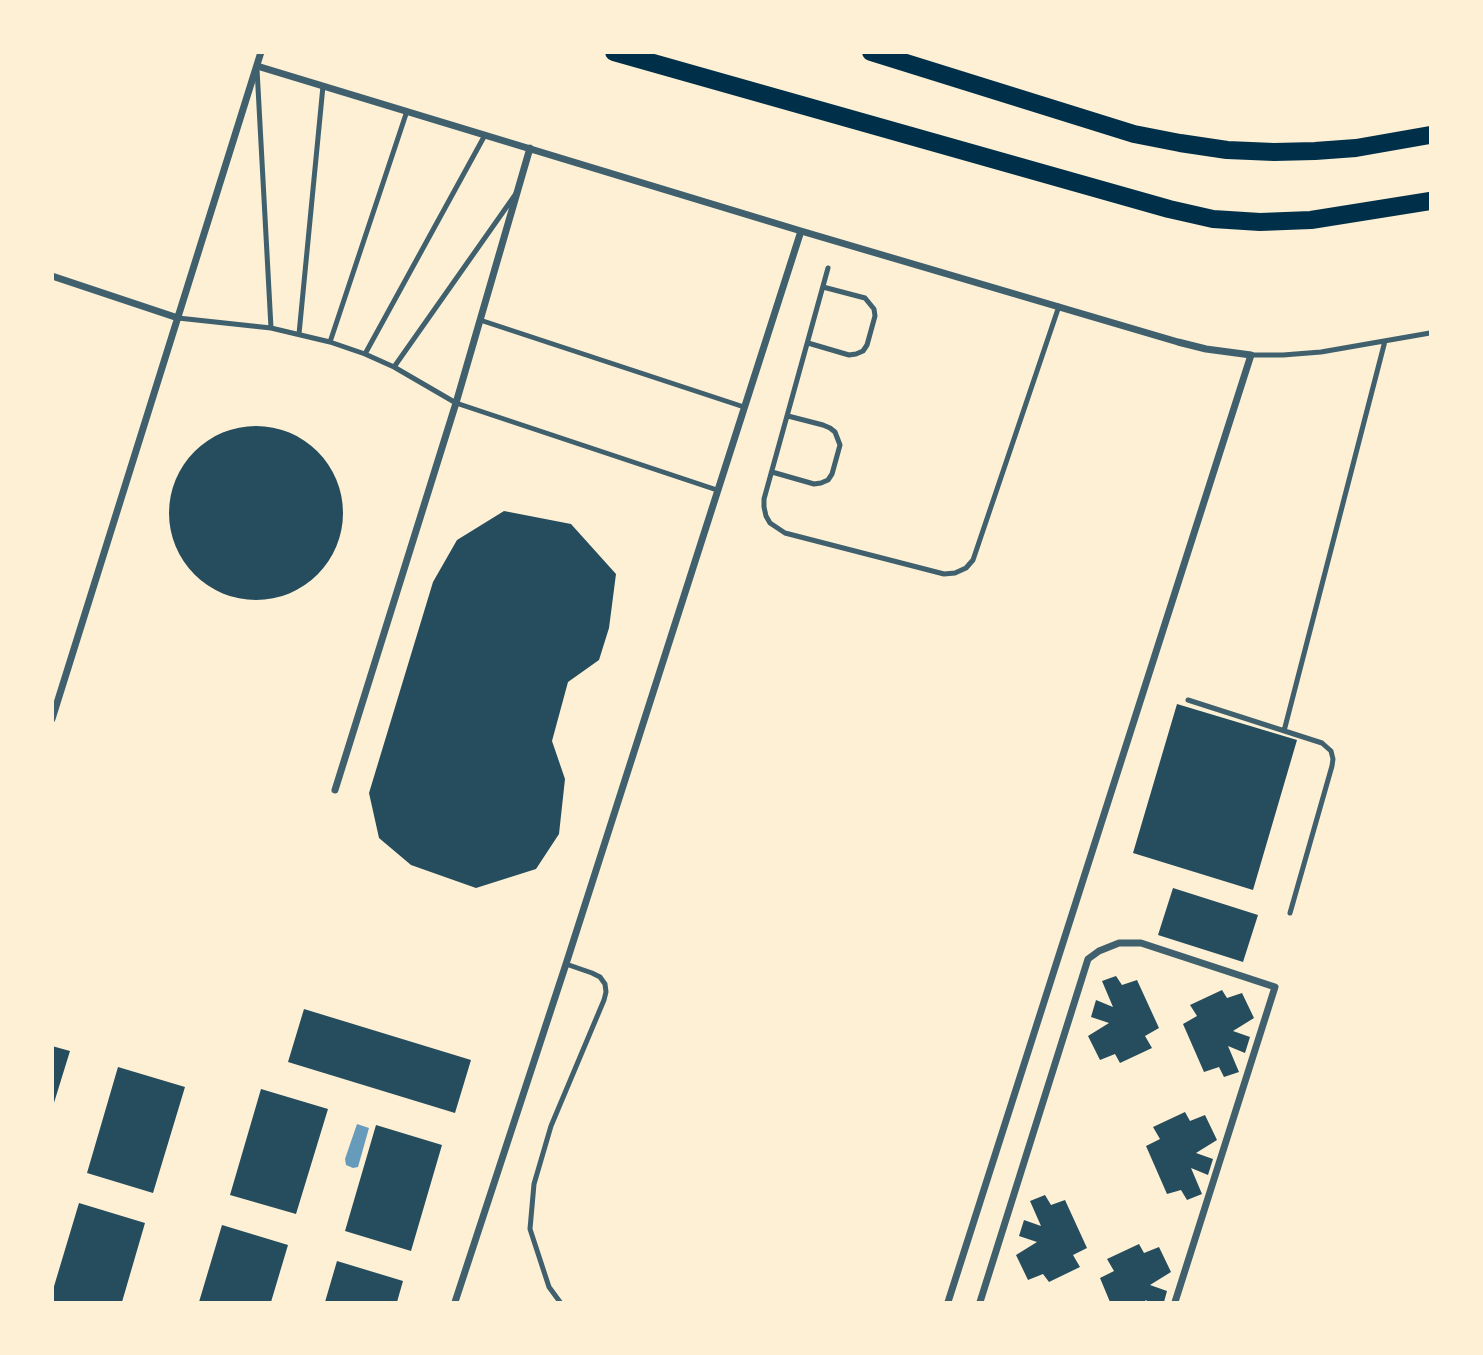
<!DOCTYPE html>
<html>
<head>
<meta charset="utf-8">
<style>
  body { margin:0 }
  #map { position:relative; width:1483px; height:1355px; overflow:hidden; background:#fdf0d5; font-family:"Source Sans 3",sans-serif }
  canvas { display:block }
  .frame { position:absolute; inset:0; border:54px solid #fdf0d5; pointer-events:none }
</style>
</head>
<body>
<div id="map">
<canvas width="1483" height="1355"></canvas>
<div class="frame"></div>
</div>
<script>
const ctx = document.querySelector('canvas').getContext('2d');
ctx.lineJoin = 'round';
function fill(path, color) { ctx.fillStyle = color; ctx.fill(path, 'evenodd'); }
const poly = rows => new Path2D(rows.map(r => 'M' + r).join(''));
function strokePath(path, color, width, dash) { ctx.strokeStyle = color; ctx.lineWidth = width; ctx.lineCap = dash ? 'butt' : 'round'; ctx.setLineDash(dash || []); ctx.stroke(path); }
fill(poly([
  [357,1124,369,1128,358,1167,353,1168,346,1165,345,1159]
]), '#669bbc');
fill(poly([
  '169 513a87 87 0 1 1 174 0a87 87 0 1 1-174 0Z',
  [504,511,571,524,616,574,609,628,599,660,568,682,552,741,565,779,559,834,536,869,476,888,411,865,379,838,369,793,433,582,457,540],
  [1177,704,1297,740,1253,890,1133,853],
  [1173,888,1258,915,1243,962,1158,935],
  [1116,976,1122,985,1137,980,1159,1028,1145,1036,1152,1048,1120,1063,1115,1054,1100,1060,1088,1036,1109,1023,1091,1017,1096,1000,1113,1007,1102,981],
  [1222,990,1227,998,1242,993,1254,1018,1233,1031,1250,1037,1245,1053,1228,1046,1239,1072,1224,1077,1219,1067,1204,1072,1183,1024,1197,1016,1190,1005],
  [304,1009,471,1060,455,1113,288,1062],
  [52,1046,70,1051,53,1106,52,1106],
  [118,1067,185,1087,153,1193,87,1173],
  [261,1089,328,1109,296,1214,230,1195],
  [1185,1112,1190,1121,1205,1115,1217,1140,1196,1153,1213,1159,1208,1175,1191,1168,1202,1194,1187,1200,1181,1190,1167,1194,1146,1146,1160,1139,1153,1127],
  [376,1125,442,1145,411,1251,345,1231],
  [1045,1195,1051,1205,1065,1200,1087,1248,1073,1255,1080,1267,1049,1282,1043,1274,1028,1280,1016,1255,1037,1242,1019,1236,1024,1220,1041,1226,1030,1201],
  [79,1203,145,1223,122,1302,52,1302,52,1293],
  [222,1225,288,1245,271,1302,199,1302],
  [1139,1244,1144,1253,1159,1247,1171,1272,1150,1285,1167,1291,1164,1302,1150,1302,1145,1300,1146,1302,1110,1302,1100,1278,1114,1271,1107,1259],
  [337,1261,403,1281,397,1302,325,1302]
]), '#264d5e');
strokePath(poly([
  [257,69,271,328],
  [828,268,764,499,764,507,766,516,770,523,785,533,944,574,955,573,966,568,973,560,1059,306],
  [178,318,271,328,330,342,365,354,394,367,456,403,717,490],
  [480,320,744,407],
  [299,334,323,86],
  [330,342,407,111],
  [808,343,849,355,856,354,863,351,867,345,875,316,874,309,865,298,823,287],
  [365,354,485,135],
  [1251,355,1283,355,1321,352,1430,333],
  [394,367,515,195],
  [772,472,814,484,821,483,828,480,832,474,840,445,835,432,830,428,823,425,788,416],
  [1188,700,1322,743,1331,751,1333,759,1332,766,1290,913],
  [1284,731,1385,341],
  [560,1302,549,1287,530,1229,534,1184,551,1126,604,1000,606,992,605,984,600,977,592,973,566,964]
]), '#3f606c', 5);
strokePath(poly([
  [257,66,801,231,1178,342,1206,349,1251,355,948,1302],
  [52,276,178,318],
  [52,719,261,52],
  [335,790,456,403,530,148],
  [455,1302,566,964,801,231],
  [980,1302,1088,959,1099,951,1119,943,1141,943,1275,987,1175,1302]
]), '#3f606c', 7);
strokePath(poly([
  [614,52,1169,209,1213,219,1260,222,1311,220,1430,201],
  [871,52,1134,134,1180,143,1227,150,1274,152,1315,151,1356,148,1430,135]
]), '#003049', 18);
</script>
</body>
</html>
